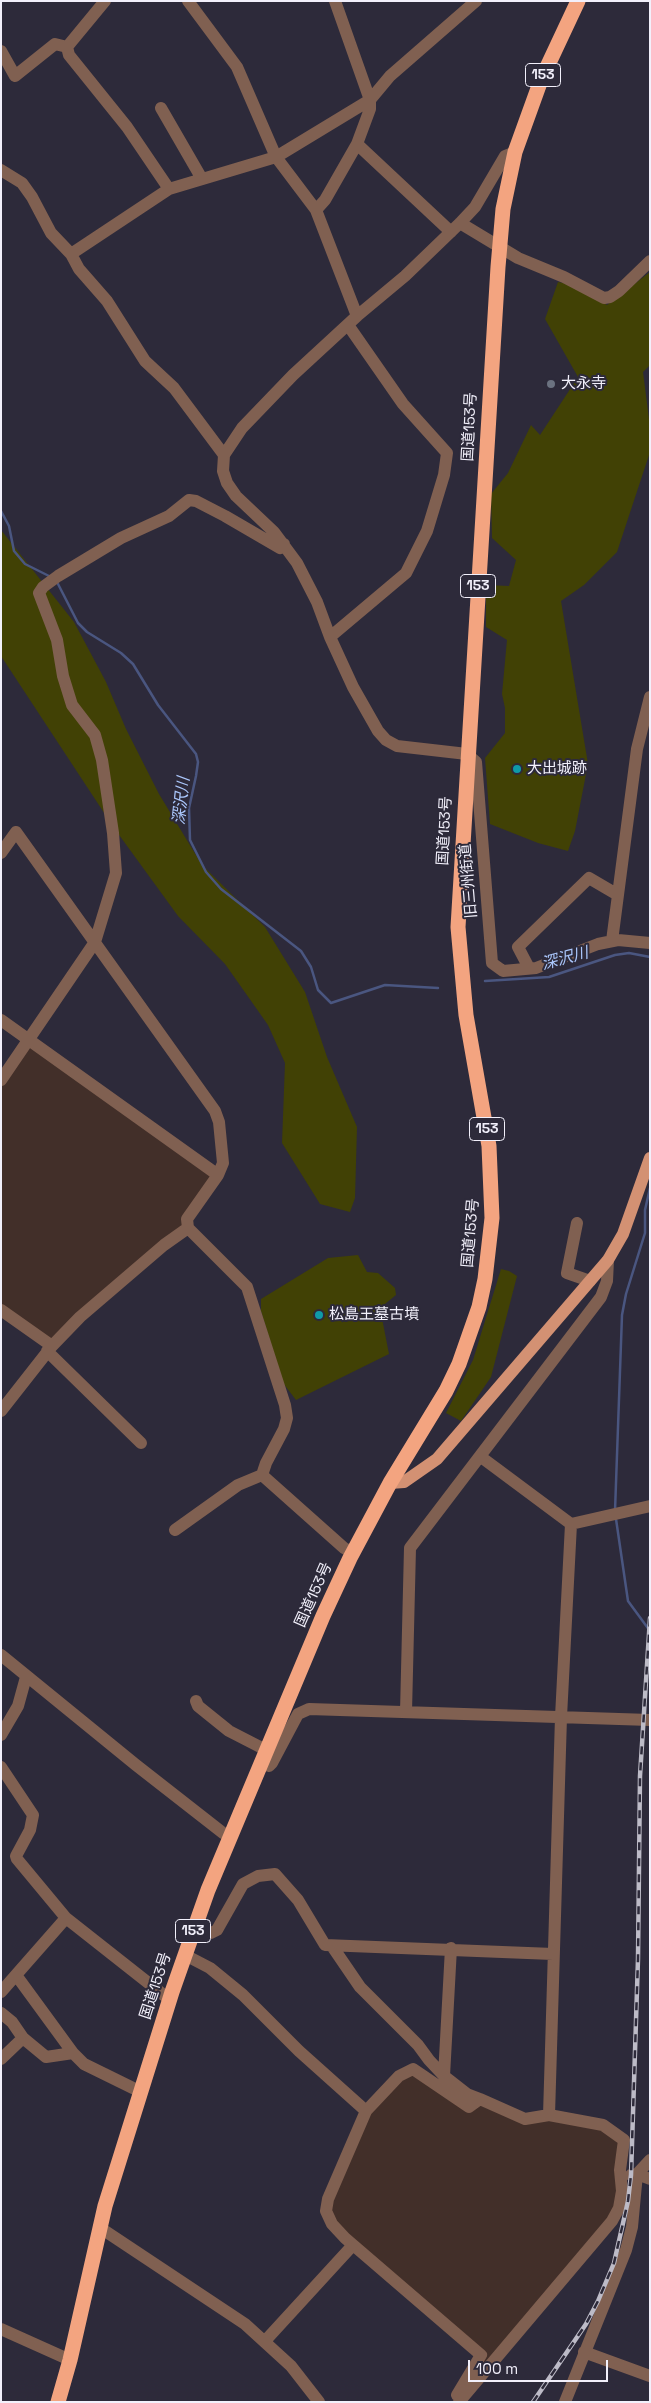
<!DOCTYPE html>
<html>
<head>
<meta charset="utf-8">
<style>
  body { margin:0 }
  #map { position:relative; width:651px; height:2403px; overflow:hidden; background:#2d2a3a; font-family:"Space Grotesk",sans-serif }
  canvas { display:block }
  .frame { position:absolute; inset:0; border:2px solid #f2f0fb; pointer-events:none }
  .scale { position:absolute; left:468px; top:2360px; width:140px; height:22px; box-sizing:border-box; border:2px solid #f2f0fb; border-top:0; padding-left:6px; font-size:15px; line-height:18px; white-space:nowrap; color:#f2f0fb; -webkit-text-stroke:4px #2d2a3a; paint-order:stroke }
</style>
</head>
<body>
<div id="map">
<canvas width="651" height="2403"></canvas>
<div class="frame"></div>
<div class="scale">100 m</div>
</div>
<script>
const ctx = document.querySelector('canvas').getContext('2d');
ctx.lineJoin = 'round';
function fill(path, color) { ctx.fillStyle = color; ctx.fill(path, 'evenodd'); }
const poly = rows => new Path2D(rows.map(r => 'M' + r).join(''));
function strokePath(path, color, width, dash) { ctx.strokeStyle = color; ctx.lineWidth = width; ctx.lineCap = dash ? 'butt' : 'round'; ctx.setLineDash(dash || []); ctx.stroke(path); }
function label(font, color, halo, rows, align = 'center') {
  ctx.font = font + ' "Space Grotesk","Noto Sans JP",sans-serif'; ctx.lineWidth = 4; ctx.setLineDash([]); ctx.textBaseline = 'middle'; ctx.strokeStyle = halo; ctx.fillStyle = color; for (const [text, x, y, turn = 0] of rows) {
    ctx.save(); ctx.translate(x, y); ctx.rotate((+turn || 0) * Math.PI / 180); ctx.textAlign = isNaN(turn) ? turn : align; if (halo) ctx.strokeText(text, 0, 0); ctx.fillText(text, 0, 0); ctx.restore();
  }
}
fill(poly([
  [29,1041,218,1175,188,1228,52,1346,1,1310,1,1080],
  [413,2069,515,2116,603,2125,624,2140,619,2208,460,2401,481,2355,332,2224,328,2199,366,2111]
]), '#422f29');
fill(poly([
  [650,272,650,365,643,372,650,427,650,452,617,552,584,585,561,601,588,764,575,831,568,851,538,843,490,824,485,758,505,733,505,708,502,694,507,640,486,627,486,585,509,586,516,560,492,538,491,494,508,473,531,425,540,435,578,377,545,319,558,282,574,285,607,305],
  [1,530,74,622,106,682,126,729,159,794,202,865,265,927,305,992,327,1057,357,1127,355,1198,350,1212,320,1204,282,1143,285,1063,268,1025,225,964,178,916,114,828,1,656],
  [358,1255,367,1272,378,1273,395,1288,396,1295,380,1308,389,1354,296,1400,283,1383,261,1311,261,1299,328,1258],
  [501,1269,509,1271,517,1276,491,1377,461,1421,446,1413,473,1360]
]), '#414105');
strokePath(poly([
  [1,511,9,526,14,551,25,564,51,577],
  [57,582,78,623,87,632,121,653,133,664,158,705,196,754,198,762,196,776,189,808,190,840,206,872,221,889,301,951,311,967,318,990,331,1003,385,985,438,988],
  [485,981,549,977,615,955,629,953,650,957],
  [615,1511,622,1315,626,1294,645,1233,645,1210,650,1188],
  [616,1519,628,1601,650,1631]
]), '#4a5680', 2.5);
strokePath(poly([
  [188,1,237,67,276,157,316,210,357,316],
  [67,47,69,55,127,127,169,189],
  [67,47,105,1],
  [1,51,15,76,55,44,67,47],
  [161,108,202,179],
  [357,144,451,232],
  [515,152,505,156,475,207,460,223,405,276,357,316,293,375,242,428,224,455,223,471,227,483,236,496,274,532,297,563,317,602,330,637,353,687,378,731,386,740,397,746,467,754,476,762,492,963,503,971,536,968,598,944,618,940,650,943],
  [1,170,22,183,32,197,51,233,71,254,79,269,107,301,145,361,174,388,224,455],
  [316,210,325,200,357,144,370,109,370,100,335,1],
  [460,223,518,258,564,277,604,298,610,297,619,291,650,261],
  [71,254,169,189,276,157,370,100,390,76,476,1],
  [330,637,406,573,427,531,444,475,447,453,403,404,348,325],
  [1,853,16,832,215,1111,219,1122,223,1163,218,1175,187,1219,188,1228,247,1287,285,1405,287,1418,284,1429,266,1463,262,1475,344,1548,353,1553],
  [612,941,637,749,650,697],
  [529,968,518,947,589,878,618,895],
  [1,1020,218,1175],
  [1,1080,95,942,116,873,113,833,102,760,95,735,72,705,63,676,57,640,39,593,43,587,58,576,121,538,169,516,189,500,196,501,225,516,280,548,284,544],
  [577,1223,567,1273,590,1281],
  [1,1310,52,1346],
  [47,1351,141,1443],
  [1,1411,52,1346,80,1317,164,1245,188,1228],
  [571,1524,650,1506],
  [175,1530,238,1485,262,1475],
  [1,1655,136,1765,223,1833,230,1836],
  [196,1701,198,1706,229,1731,266,1750],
  [406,1712,410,1548,601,1297,607,1281,608,1260],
  [1,1735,18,1706,26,1677],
  [260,1764,269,1766,272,1763,298,1714,309,1709,650,1720],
  [1,1767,33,1815,30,1830,16,1856,17,1859,66,1918,170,2000],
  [195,1926,211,1933,217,1930,243,1884,258,1876,275,1874,298,1900,325,1945,553,1954],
  [332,1946,360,1987,418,2045,429,2060,444,2076],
  [451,1948,444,2076,467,2094,480,2099],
  [185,1955,210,1968,243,1995,299,2051,366,2111],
  [16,1975,73,2053,84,2064,141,2092],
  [1,1992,66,1918],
  [1,2013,12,2022,23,2038,1,2059],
  [23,2038,46,2057,73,2053],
  [631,2175,637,2174,650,2179],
  [99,2227,245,2324,291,2366,319,2402],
  [1,2329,70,2360],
  [265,2341,353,2245],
  [584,2352,650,2376],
  [457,2395,481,2355,345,2238,332,2224,326,2211,328,2199,366,2111,399,2076,413,2069,469,2107,480,2099,525,2119,549,2115],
  [459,2402,612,2221,619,2208,622,2191,620,2170,624,2140,603,2125,549,2115,561,1717,571,1524,481,1457],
  [565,2402,626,2250,632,2227,637,2174,650,2160]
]), '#806051', 12);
strokePath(poly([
  [390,1483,404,1482,437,1459,608,1260,623,1234,650,1158]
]), '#d39173', 12);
strokePath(poly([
  [58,2402,70,2360,105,2206,172,1992,208,1890,323,1616,350,1558,390,1483,446,1391,459,1364,479,1307,485,1279,492,1218,489,1146,466,1015,458,927,498,267,503,209,515,152,541,80,578,1]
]), '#f3a480', 15);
const rail = poly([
  [533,2402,586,2324,598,2301,614,2263,628,2201,631,2175,638,1959,640,1776,650,1618]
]);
strokePath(rail, '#bdbbc7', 4.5);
strokePath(rail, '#2d2a3a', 2.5, [8]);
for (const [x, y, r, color] of [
  [551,384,5,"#6b7280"],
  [517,769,5,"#0f9aa8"],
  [319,1315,5,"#0f9aa8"]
]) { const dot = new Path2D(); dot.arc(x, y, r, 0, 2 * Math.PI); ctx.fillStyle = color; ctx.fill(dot); strokePath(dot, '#2d2a3a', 2); }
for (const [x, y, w] of [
  [543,75,35],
  [478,586,35],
  [487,1129,35],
  [193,1931,35]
]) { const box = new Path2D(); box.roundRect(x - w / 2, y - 11.5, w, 23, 4); ctx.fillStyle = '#2d2a3a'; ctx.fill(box); strokePath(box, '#f2f0fb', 1); }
label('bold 14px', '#f2f0fb', null, [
  ["153",543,75],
  ["153",478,586],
  ["153",487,1129],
  ["153",193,1931]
]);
label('15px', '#f2f0fb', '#2d2a3a', [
  ["大永寺",561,384],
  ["大出城跡",527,769],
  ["松島王墓古墳",329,1315]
], 'left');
label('15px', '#f2f0fb', '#2d2a3a', [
  ["国道153号",470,427,-87],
  ["国道153号",445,831,-87],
  ["旧三州街道",469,881,-95],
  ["国道153号",471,1233,-85],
  ["国道153号",314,1595,-66],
  ["国道153号",156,1986,-72]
]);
label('italic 16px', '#abc7fc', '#2d2a3a', [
  ["深沢川",182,801,-84],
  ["深沢川",565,959,-15]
]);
</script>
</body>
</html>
